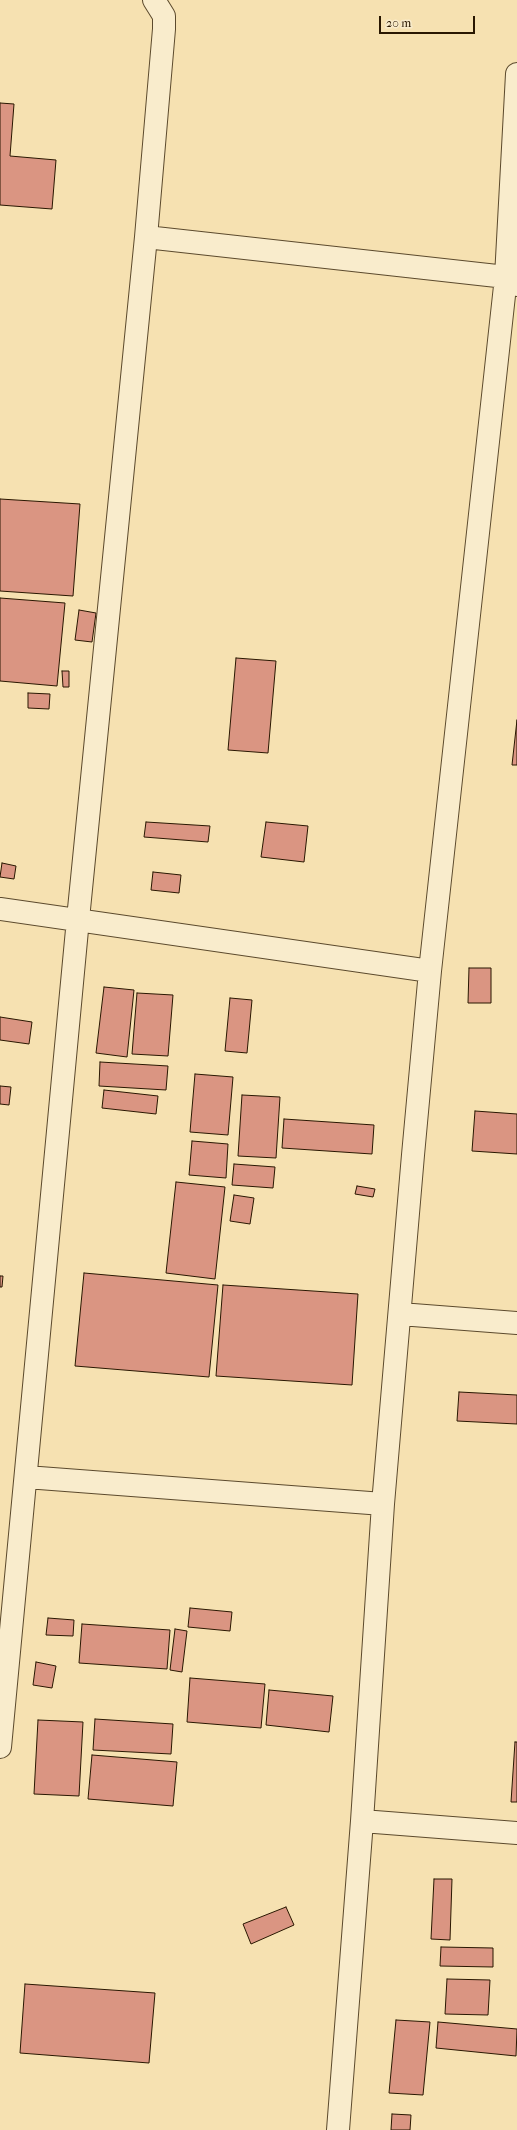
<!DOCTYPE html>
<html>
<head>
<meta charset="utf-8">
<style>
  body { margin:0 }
  #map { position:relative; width:517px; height:2130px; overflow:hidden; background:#f6e1b1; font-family:"IM FELL French Canon",serif }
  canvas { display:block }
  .scale { position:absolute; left:379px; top:16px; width:96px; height:18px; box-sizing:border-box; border:2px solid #291701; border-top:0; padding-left:5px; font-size:12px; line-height:14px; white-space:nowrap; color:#291701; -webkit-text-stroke:3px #f9eccc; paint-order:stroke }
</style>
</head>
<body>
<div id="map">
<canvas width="517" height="2130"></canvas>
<div class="scale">20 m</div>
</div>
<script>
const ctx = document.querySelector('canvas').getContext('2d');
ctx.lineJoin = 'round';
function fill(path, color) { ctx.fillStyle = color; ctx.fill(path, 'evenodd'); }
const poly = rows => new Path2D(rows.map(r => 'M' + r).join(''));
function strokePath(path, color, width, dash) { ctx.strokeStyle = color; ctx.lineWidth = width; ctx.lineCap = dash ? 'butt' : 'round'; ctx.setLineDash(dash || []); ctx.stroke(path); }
const building = poly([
  [0,103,14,104,10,156,56,160,52,209,0,205,0,103],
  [0,499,80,504,73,596,0,591,0,499],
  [0,598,65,603,57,686,0,681,0,598],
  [79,610,96,613,92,642,75,640,79,610],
  [236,658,276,661,268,753,228,750,236,658],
  [62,671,69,671,69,687,63,687,62,671],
  [28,693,50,694,49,709,28,708,28,693],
  [517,720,517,765,512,765,517,720],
  [146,822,210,826,208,842,144,837,146,822],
  [266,822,308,826,304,862,261,857,266,822],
  [2,863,16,866,14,879,0,877,2,863],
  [153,872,181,875,179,893,151,890,153,872],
  [469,968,491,968,491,1003,468,1003,469,968],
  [104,987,134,990,127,1057,96,1053,104,987],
  [137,993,173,995,168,1056,132,1054,137,993],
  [230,998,252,1000,247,1053,225,1051,230,998],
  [0,1017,32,1022,29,1044,0,1040,0,1017],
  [100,1062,168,1066,166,1090,99,1086,100,1062],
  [195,1074,233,1077,228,1135,190,1132,195,1074],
  [0,1086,11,1087,9,1105,0,1104,0,1086],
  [104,1090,158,1096,156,1114,102,1108,104,1090],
  [242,1095,280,1097,276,1158,238,1156,242,1095],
  [475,1111,517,1114,517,1154,472,1151,475,1111],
  [284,1119,374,1125,372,1154,282,1148,284,1119],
  [192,1141,228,1144,226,1178,189,1175,192,1141],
  [234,1164,275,1167,273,1188,232,1185,234,1164],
  [176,1182,225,1187,215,1279,166,1273,176,1182],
  [357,1186,375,1189,373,1197,355,1194,357,1186],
  [234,1195,254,1198,250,1224,230,1221,234,1195],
  [84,1273,218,1285,209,1377,75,1366,84,1273],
  [0,1276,3,1276,2,1287,0,1287,0,1276],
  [223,1285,358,1294,352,1385,216,1376,223,1285],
  [459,1392,517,1395,517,1424,457,1421,459,1392],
  [190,1608,232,1612,230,1631,188,1627,190,1608],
  [48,1618,74,1620,73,1636,46,1635,48,1618],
  [82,1624,170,1630,167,1669,79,1663,82,1624],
  [175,1629,187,1631,182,1672,170,1670,175,1629],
  [36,1662,56,1666,52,1688,33,1685,36,1662],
  [190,1678,265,1684,261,1728,187,1722,190,1678],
  [269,1690,333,1696,329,1732,266,1725,269,1690],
  [95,1719,173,1724,171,1754,93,1750,95,1719],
  [38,1720,83,1722,79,1796,34,1794,38,1720],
  [515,1742,517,1742,517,1802,511,1802,515,1742],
  [92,1755,177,1762,173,1806,88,1799,92,1755],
  [434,1879,452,1879,450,1940,431,1939,434,1879],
  [286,1907,294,1925,251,1944,243,1924,286,1907],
  [441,1947,493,1948,493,1967,440,1966,441,1947],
  [447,1979,490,1980,488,2015,445,2014,447,1979],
  [25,1984,155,1993,149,2063,20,2053,25,1984],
  [396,2020,430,2022,423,2095,389,2093,396,2020],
  [438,2022,517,2029,516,2056,436,2048,438,2022],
  [392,2114,411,2115,410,2130,391,2130,392,2114]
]);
fill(building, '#da9582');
strokePath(building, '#291701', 1);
const minor = poly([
  [146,237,506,277,517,285],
  [0,909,430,971],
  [400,1314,517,1323],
  [26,1477,383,1504],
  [0,1747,78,919,146,237,164,29,164,16,154,0],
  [362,1821,517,1833],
  [338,2130,362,1821,383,1504,413,1155,430,971,506,277,517,74]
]);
strokePath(minor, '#5c4a2d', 24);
strokePath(minor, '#f9eccc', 22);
</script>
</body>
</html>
